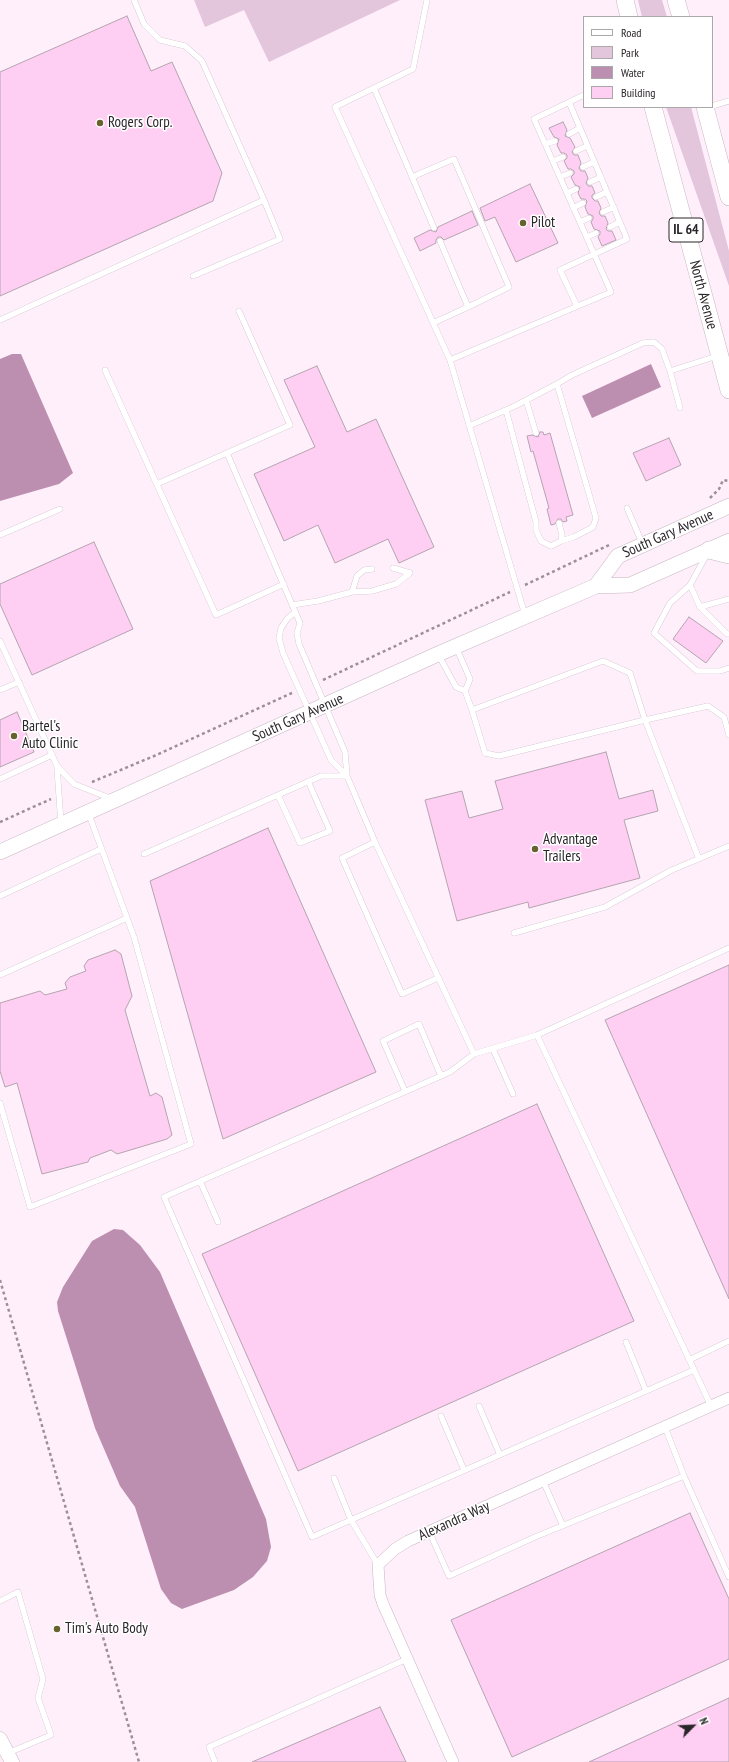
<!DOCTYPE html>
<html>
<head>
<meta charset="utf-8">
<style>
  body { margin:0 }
  #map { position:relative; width:729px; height:1762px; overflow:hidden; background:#ffeffb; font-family:"PT Sans Narrow",sans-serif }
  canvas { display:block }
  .legend { position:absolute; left:583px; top:16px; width:130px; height:92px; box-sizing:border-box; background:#fff; border:1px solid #aaa8a9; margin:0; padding:5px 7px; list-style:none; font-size:12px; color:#2a2529 }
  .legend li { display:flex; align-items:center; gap:8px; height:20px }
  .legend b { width:20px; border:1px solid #aaa8a9 }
  .north { position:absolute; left:673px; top:1706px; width:40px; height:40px; -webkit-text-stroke:3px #fff; paint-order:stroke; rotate:66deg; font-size:11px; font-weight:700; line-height:16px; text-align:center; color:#2a2529 }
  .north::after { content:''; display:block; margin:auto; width:14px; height:18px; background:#2a2529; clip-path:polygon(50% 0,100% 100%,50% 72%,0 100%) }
</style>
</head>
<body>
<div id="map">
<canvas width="729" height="1762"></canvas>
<ul class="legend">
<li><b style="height:5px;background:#fff"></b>Road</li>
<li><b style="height:11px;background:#e3c6dc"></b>Park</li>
<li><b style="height:11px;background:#bc8fb1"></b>Water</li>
<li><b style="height:11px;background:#ffcff3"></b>Building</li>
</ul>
<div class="north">N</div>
</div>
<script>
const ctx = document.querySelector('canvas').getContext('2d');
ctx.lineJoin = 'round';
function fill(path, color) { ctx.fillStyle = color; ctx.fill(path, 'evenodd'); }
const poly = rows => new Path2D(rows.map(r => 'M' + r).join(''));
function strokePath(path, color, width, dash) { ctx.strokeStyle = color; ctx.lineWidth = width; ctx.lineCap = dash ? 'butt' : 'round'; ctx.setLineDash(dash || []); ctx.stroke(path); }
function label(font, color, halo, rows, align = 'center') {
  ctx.font = font + ' "PT Sans Narrow",sans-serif'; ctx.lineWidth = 3; ctx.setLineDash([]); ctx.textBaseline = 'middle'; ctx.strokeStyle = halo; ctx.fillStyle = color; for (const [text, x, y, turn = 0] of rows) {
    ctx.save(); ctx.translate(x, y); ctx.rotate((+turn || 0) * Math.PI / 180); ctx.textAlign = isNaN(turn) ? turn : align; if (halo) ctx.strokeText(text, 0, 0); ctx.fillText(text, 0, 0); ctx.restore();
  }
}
fill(poly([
  [194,0,400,0,269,62,244,10,205,27],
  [638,0,662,0,667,17,642,17],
  [666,107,691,107,729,251,729,286]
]), '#e3c6dc');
fill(poly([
  [12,354,21,354,73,473,59,484,0,501,0,359],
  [651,364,661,387,592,418,582,396],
  [114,1229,123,1230,140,1245,160,1272,266,1519,271,1547,267,1561,253,1577,234,1590,182,1609,171,1603,161,1589,135,1507,120,1486,95,1428,58,1311,57,1302,63,1287,92,1241]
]), '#bc8fb1');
const building = poly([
  [127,16,151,71,172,62,222,173,213,201,0,296,0,72,127,16],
  [563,122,567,130,565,136,570,138,575,147,572,152,574,155,578,155,581,163,579,168,581,171,585,171,588,178,586,183,588,186,592,186,595,193,592,195,592,198,595,201,598,201,601,208,599,213,601,216,605,216,608,223,606,229,608,231,612,231,616,240,602,246,598,237,600,234,600,231,594,229,591,222,593,219,593,216,588,214,585,207,587,201,585,199,581,199,578,193,580,187,575,185,571,177,574,174,574,171,571,169,568,169,564,161,567,158,567,155,564,153,561,153,557,145,559,139,554,137,549,128,563,122],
  [530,184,558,243,516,262,495,217,485,221,480,208,530,184],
  [472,211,478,225,444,240,441,237,438,237,436,240,436,243,420,251,414,238,430,230,436,232,438,227,472,211],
  [317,366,347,432,376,419,434,547,399,563,388,539,335,563,318,525,284,541,254,474,315,447,284,380,317,366],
  [540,432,543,432,544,435,550,433,573,515,566,517,567,521,563,522,561,519,558,519,555,524,551,525,547,509,549,508,533,451,531,452,527,436,532,435,538,437,540,432],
  [669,438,681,465,646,481,633,453,669,438],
  [94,542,133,629,32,675,0,604,0,584,94,542],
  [689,617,723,641,706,663,673,639,689,617],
  [17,712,34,752,0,767,0,720,17,712],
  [606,752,619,799,653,790,658,811,624,820,640,878,529,908,528,902,457,921,425,800,462,791,469,818,503,809,495,781,606,752],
  [268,828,376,1072,223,1139,150,881,268,828],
  [115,950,121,954,132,996,125,1010,150,1096,156,1093,162,1097,172,1135,167,1139,117,1154,111,1150,90,1158,88,1162,42,1174,17,1083,5,1087,0,1071,0,1003,40,991,45,995,67,989,65,983,70,977,86,971,84,966,88,960,115,950],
  [729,965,729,1299,605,1020,729,965],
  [537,1104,634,1321,298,1471,202,1254,537,1104],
  [690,1513,729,1599,729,1659,512,1757,451,1620,690,1513],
  [729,1698,729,1762,589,1762,729,1698],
  [380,1707,406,1762,252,1762,380,1707]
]);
fill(building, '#ffcff3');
strokePath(building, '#b3a4af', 1);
const service = poly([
  [427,0,413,69,335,107,450,360],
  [374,88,434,228],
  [569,102,627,239,560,270,577,306],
  [712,106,729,101],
  [569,134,580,128],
  [545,144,555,141],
  [576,151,587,146],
  [553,161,563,157],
  [583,167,594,162],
  [412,177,454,159,509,287,468,307],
  [560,177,570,173],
  [590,182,601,177],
  [567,193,576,189],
  [596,197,607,192],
  [573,208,583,203],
  [603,212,614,207],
  [580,222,589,218],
  [610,227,620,222],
  [587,237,596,233],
  [193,276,280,239,264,200],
  [0,320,264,200,202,61,185,46,160,40,144,24,134,0],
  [433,323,468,307,440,241],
  [105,370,216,615,284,584],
  [557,384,572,375,643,343,654,342,662,349,670,371],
  [526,400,536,433],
  [680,408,670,371,717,356],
  [506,410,536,522,536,530,541,541,551,546,561,541,562,535,559,523],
  [469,426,515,406,557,384,596,518,593,527,574,537,561,541],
  [227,453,300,623,297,633,299,644,345,752,347,776],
  [157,484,290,425,239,311],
  [627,508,643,545],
  [0,535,60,509],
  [707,554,690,585,700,607,729,599],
  [393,568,410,573],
  [690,585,670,603,654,633,697,671,720,671,729,668],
  [352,592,357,576,364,570,372,569],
  [292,605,318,601,352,592,372,591,396,584,410,573],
  [700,607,727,634,729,634],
  [295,612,287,619,281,628,279,638,283,653,331,760,347,776],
  [525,615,450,360,611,292,534,119,584,95],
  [0,641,57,766,74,784,112,799],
  [456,647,470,679,465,691],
  [438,654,456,687,465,691,472,710,603,661,630,673,645,720,708,706,724,717,729,735],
  [0,690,19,682],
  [472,710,485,753,499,756,645,720,699,859],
  [57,767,61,824],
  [0,779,52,755],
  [278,795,300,843,330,831,308,781],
  [375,842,342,858,402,994,438,978],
  [144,854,321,776,347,776,375,842,474,1054,450,1072,164,1197,312,1537,694,1370],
  [0,896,101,849],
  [514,933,605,907,672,870,729,846],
  [0,975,127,918],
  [493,1049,513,1094],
  [474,1054,537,1035],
  [405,1091,383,1041,419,1024,441,1076],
  [0,1103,30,1207,191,1144,134,937,88,812],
  [200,1181,218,1222],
  [626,1342,646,1391],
  [689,1360,729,1341],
  [479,1406,500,1455],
  [711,1406,537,1035,729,948],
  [441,1416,464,1470],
  [684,1476,729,1577],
  [334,1478,351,1520,378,1565],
  [543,1481,563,1526],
  [429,1531,449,1576,535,1537,684,1476,665,1427],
  [0,1601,18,1592,43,1679,38,1698,51,1735,8,1753],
  [215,1762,209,1747,407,1659]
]);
const minor = poly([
  [453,1762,383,1604,380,1595,378,1565,395,1549,408,1541,729,1398]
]);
const tertiary = poly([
  [0,1739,12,1762]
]);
const secondary = poly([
  [596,586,618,556,729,506],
  [0,852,438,654,596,586,630,585,729,541]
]);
const primary = poly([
  [625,0,629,17],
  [676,0,681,17],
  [653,107,729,390],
  [705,107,729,197],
  [709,550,729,555]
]);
strokePath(service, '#c5b6c1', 6);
strokePath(minor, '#c5b6c1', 12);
strokePath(tertiary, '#c5b6c1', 15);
strokePath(secondary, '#c5b6c1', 16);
strokePath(primary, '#c5b6c1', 18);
strokePath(poly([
  [710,498,719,489,723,480,729,481],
  [525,585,609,545],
  [323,680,510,592],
  [92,782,154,756,292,693],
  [0,822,51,799],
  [0,1280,139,1762]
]), '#9b9098', 2.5, [3, 3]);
strokePath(service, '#fff', 5.5);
strokePath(minor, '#fff', 11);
strokePath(tertiary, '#fff', 14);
strokePath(secondary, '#fff', 15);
strokePath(primary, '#fff', 17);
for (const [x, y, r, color] of [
  [100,123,4,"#69622f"],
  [523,223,4,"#69622f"],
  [14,736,4,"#69622f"],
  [535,849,4,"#69622f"],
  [57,1629,4,"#69622f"]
]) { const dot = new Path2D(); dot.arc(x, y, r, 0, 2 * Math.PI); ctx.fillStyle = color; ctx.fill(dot); strokePath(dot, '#fff', 1.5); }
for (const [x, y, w] of [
  [686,230,34]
]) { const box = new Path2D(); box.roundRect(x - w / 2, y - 12, w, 24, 3); ctx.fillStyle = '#fff'; ctx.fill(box); strokePath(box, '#2a2529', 1); }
label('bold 14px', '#2a2529', null, [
  ["IL 64",686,230]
]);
label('15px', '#2a2529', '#fff', [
  ["Rogers Corp.",108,123],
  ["Pilot",531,223],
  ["Bartel's",22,727],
  ["Auto Clinic",22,744],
  ["Advantage",543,840],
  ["Trailers",543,857],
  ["Tim's Auto Body",65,1629]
], 'left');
label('15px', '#2a2529', '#fff', [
  ["North Avenue",703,295,75],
  ["South Gary Avenue",668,534,-24],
  ["South Gary Avenue",298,718,-24],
  ["Alexandra Way",454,1521,-24]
]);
</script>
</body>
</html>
